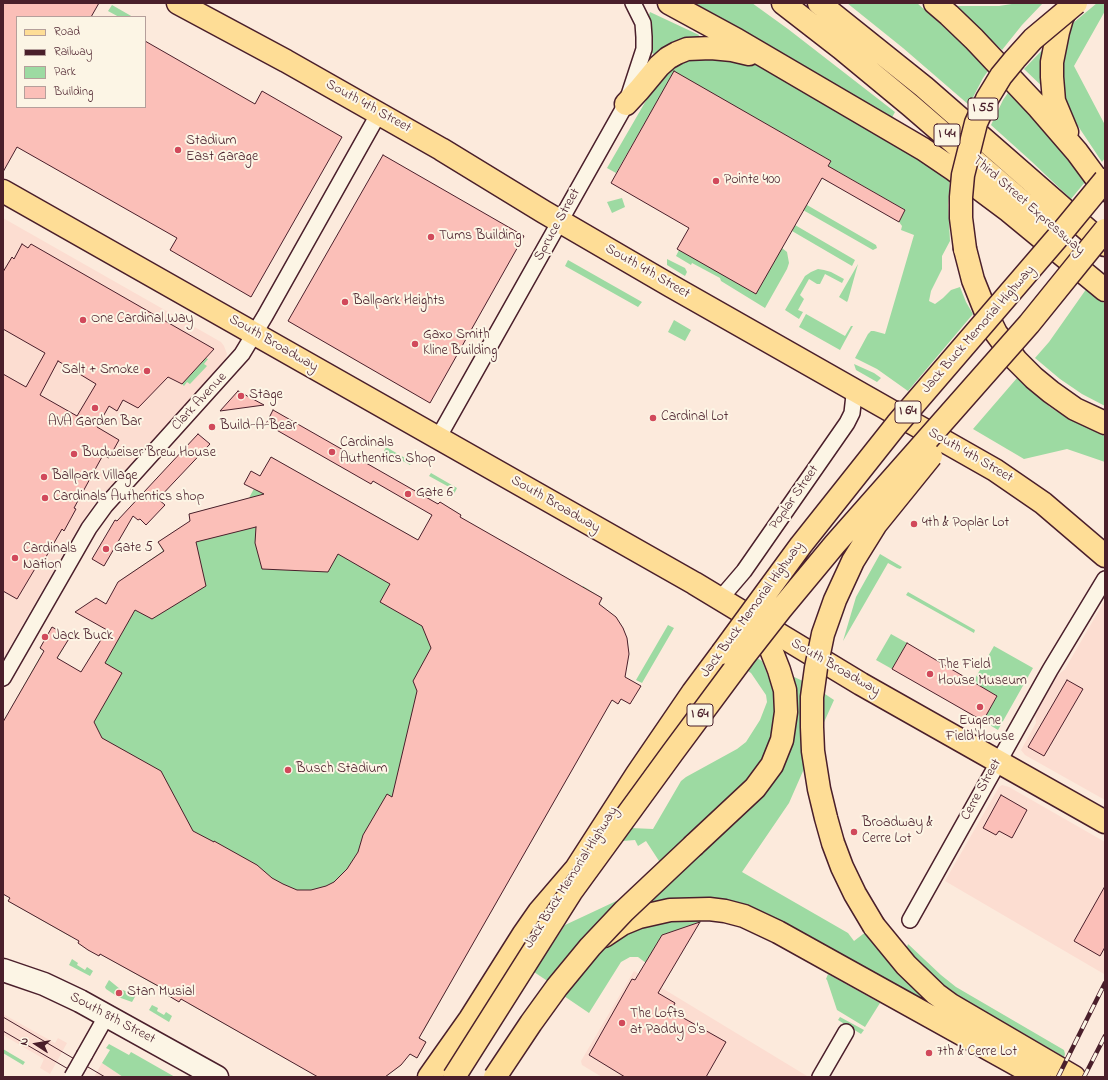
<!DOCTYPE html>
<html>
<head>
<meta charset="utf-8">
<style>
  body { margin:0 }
  #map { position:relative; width:1108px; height:1080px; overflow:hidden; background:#fceadc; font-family:"Indie Flower",sans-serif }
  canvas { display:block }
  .frame { position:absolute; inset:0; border:4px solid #4a1f2b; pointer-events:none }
  .legend { position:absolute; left:16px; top:16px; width:130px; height:92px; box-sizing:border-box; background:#fcf5e5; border:1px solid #b59f9b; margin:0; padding:5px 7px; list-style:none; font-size:12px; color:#4a1f2b }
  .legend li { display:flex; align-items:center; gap:8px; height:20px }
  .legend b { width:20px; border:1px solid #b59f9b }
  .north { position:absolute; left:16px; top:1024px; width:40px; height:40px; -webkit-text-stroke:3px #fcf5e5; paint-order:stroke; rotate:282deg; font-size:11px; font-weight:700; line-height:16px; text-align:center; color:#4a1f2b }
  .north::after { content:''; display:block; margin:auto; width:14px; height:18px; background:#4a1f2b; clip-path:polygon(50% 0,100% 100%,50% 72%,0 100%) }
</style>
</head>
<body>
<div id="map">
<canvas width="1108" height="1080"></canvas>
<div class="frame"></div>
<ul class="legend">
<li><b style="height:5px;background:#fedd96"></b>Road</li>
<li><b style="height:5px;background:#4a1f2b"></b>Railway</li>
<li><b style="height:11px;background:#9ddaa2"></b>Park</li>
<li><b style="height:11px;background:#fbbfb8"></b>Building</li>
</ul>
<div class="north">N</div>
</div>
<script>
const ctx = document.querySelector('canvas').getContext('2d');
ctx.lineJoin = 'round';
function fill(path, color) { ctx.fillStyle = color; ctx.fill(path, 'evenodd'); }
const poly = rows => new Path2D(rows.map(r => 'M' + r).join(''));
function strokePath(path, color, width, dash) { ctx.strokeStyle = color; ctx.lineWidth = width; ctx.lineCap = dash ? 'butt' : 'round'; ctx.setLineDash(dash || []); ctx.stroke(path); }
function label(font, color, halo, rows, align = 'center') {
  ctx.font = font + ' "Indie Flower",sans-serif'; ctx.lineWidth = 4; ctx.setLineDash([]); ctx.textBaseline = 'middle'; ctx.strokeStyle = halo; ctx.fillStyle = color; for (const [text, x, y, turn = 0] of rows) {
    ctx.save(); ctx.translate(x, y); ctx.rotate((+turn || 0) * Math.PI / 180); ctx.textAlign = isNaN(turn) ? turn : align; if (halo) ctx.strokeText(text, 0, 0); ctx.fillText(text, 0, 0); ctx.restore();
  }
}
fill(poly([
  [3,218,221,342,224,346,227,354,224,363,95,503,78,528,3,659],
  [1105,600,1105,800,1025,755,1021,750,1036,723,1035,715,1057,676,1065,669],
  [1002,785,1009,787,1105,842,1104,974,945,881,999,787],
  [634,971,807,1076,807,1077,602,1077,582,1065,581,1061],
  [3,1014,55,1043,58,1038,67,1043,50,1074,40,1068,44,1059,3,1035],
  [102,1063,123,1077,94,1077]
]), '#fcddd1');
fill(poly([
  [683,3,752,3,788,29,895,112,890,121],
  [847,3,917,3,990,68,983,78,969,105,903,48],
  [1018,3,1043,3,1022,25,1002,50,954,6,999,6],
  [1097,3,1105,3,1105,11,1074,66,1105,125,1105,158,1102,162,1074,120,1060,91,1066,29],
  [112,5,133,17,119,17,108,11],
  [650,12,699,35,697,41,656,56,651,52,652,38,649,15],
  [1050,42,1048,92,1024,69],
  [682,58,741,58,755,64,883,137,950,177,948,205,950,241,942,256,942,269,931,291,929,301,935,304,943,298,951,290,960,287,966,302,973,314,908,391,877,369,855,358,868,334,871,331,874,331,885,334,914,235,901,230,902,226,899,222,905,210,837,171,830,183,822,178,831,161,674,72,616,173,607,168,651,92,664,72],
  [1010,90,1053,141,1085,182,1071,199,1031,161,991,125,1003,100],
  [622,198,625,207,612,213,607,202],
  [807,205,876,245,877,248,873,250,803,210],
  [795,225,855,260,852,266,792,231],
  [782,248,787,252,789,263,787,269,765,308,721,281,720,278,692,263,691,265,676,256,679,250],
  [667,259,685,268,687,272,685,276,667,265],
  [568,260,642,302,638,307,565,266],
  [858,264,848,300,847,302,839,297],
  [818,269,824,270,831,272,844,279,842,283,825,274,820,284,817,284,809,279,800,295,804,299,798,310,803,312,799,319,785,310,805,276,811,272],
  [1087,288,1105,304,1105,406,1082,394,1060,379,1035,358,1049,342],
  [806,314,845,336,851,326,853,326,840,350,799,327],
  [674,320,691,330,685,341,668,332],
  [206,358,208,359,204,364,207,366,190,384,187,382,184,386,182,384],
  [854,364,874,373,881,378,877,382,856,370],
  [1017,378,1050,407,1067,418,1105,436,1105,462,1067,449,1024,459,973,429],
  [386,447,412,462,410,465,390,454,389,456,383,453],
  [271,457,420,541,440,502,461,515,458,519,467,525,468,522,574,582,581,590,583,586,602,598,599,604,616,617,623,628,628,642,628,661,623,680,627,688,618,704,609,698,607,708,544,819,541,818,537,825,540,827,531,842,528,841,497,894,500,896,491,912,483,918,486,920,424,1030,416,1036,426,1042,417,1058,409,1053,401,1065,385,1077,318,1077,310,1072,311,1069,301,1067,189,1004,191,1001,183,996,179,1002,159,990,159,987,100,954,88,950,78,943,80,939,73,934,71,937,8,901,10,898,3,894,3,722,41,655,44,657,47,652,40,649,52,627,70,637,57,659,81,672,107,630,118,582,163,551,158,542,181,527,187,537,194,535,189,514,249,498],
  [431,473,457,488,454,494,448,490,449,487,429,476],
  [880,554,902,567,900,569,897,568,888,563,843,641,856,597],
  [908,592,975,630,974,633,906,595],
  [668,625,674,628,642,683,636,680],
  [891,634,907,643,892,669,876,660],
  [994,646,1033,668,998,730,983,721,997,696,973,682],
  [757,658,762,661,776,696,775,734,756,776,661,864,646,841,638,846,635,840,623,841,631,828,653,829,681,781,686,777,737,749,746,742,760,720,767,702,766,695,751,673,748,671],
  [792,676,805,682,807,762,789,803,742,872,848,933,854,941,867,931,925,995,921,1002,774,918,752,907,711,898,690,898,669,900,636,908,763,790],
  [822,692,834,700,821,729],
  [627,896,549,982,534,972,565,925],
  [704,915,700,922,662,935,646,963,638,957,630,957,621,962,589,1013,561,994,593,954,633,929,654,922],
  [908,944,941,975,956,987,1064,1050,1065,1054,1064,1057,959,996,935,978,906,950],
  [72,959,78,963,77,965,85,970,87,967,93,971,90,976,69,965],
  [828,974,880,1003,865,1027,837,1010,827,980,826,979],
  [109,980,120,989,136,995,132,1002,118,997,106,989,105,987],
  [152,1005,158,1008,157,1011,164,1015,166,1012,172,1016,169,1022,149,1010],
  [840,1017,864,1030,861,1034,838,1020],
  [109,1044,129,1055,131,1052,175,1077,123,1077,102,1063,110,1050,106,1048],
  [3,1049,25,1062,23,1065,3,1053]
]), '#9ddaa2');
const building = poly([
  [3,3,99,3,91,17,17,17,17,107,145,107,145,41,255,104,262,91,342,137,251,297,170,250,177,238,17,147,3,172,3,3],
  [674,71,831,161,828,166,905,210,899,222,822,178,756,294,677,249,689,228,611,183,674,71],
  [383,155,524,236,430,403,288,321,383,155],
  [22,244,28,248,31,244,214,349,182,384,168,377,138,408,123,400,117,411,109,406,97,427,119,440,109,458,103,455,74,508,76,509,64,531,62,529,39,569,36,567,17,599,3,591,3,374,26,387,45,353,3,329,3,272,12,257,14,259,22,244],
  [58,361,96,384,77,416,40,395,58,361],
  [238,391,264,405,220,411,238,391],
  [273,410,438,504,440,502,461,515,460,517,602,598,599,604,616,617,623,628,627,638,629,654,625,677,641,686,630,704,621,699,618,704,612,700,419,1038,426,1042,417,1058,410,1054,401,1065,385,1077,318,1077,181,999,179,1002,159,990,160,987,100,954,99,956,88,950,78,943,79,941,8,901,10,898,3,894,3,722,44,651,40,648,52,627,70,637,57,658,81,672,107,630,75,612,96,598,106,604,118,582,164,551,158,542,190,521,189,514,264,494,244,484,251,471,260,476,271,457,418,540,432,515,373,481,371,484,266,424,273,410],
  [256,527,255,543,262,569,328,572,338,554,390,584,380,602,422,626,431,648,413,681,417,691,392,797,387,794,363,835,358,852,347,869,334,882,326,886,311,890,297,890,283,884,272,878,257,865,214,841,214,842,193,831,161,771,102,738,94,722,122,673,105,663,135,610,152,619,206,586,196,542,256,527],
  [198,434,210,444,158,499,165,505,146,525,140,519,138,520,133,516,104,566,92,559,115,520,117,521,198,434],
  [907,643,997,696,983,721,892,669,907,643],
  [1067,680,1083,689,1044,756,1028,747,1067,680],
  [1001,795,1027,810,1012,838,999,831,996,835,983,828,1001,795],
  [1105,886,1105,947,1100,956,1074,941,1105,886],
  [700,922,658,993,675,1003,671,1011,726,1042,706,1077,625,1077,589,1055,632,979,635,980,662,935,700,922]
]);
fill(building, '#fbbfb8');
strokePath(building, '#4a1f2b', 1);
const minor = poly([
  [438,438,626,104,644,49,644,37,643,23,633,3],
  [720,599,744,571,847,423,852,413,854,395,853,389],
  [3,678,77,549,89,528,105,506,242,354,265,316,379,113],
  [910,920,1050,670,1105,579],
  [85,1054,107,1015],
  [820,1077,846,1032]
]);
const secondary = poly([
  [3,970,44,984,80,1001,217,1077]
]);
const primary = poly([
  [178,3,286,61,441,149,544,212,671,286,995,470,1043,503,1105,556],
  [3,191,694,583,861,684,1105,822]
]);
const motorway = poly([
  [669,3,737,40,923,149,954,170,1009,211,1105,290],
  [783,3,841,48,910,105,1049,225],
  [819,3,924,87,1105,245],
  [935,3,949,15,974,39,1039,108,1077,152,1105,190],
  [626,104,639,90,659,66,668,58,677,53,687,49,711,48,732,50,749,54],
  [1067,132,1054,101,1052,77,1052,62,1058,32,1062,18,1069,5],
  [965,249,973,280,987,315,996,333,1016,360,1034,378,1051,392,1075,409,1105,423],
  [694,845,755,788,772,765,782,740,786,712,785,690,779,670,768,642,758,623],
  [572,875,637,774,693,692,722,653],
  [874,926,906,965,936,994,951,1005,1074,1077],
  [604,936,622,924,639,917,670,910,709,909,725,911,744,916,778,932,1039,1077],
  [429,1077,470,1019,523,935,539,912,575,870]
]);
strokePath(minor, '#4a1f2b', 18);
strokePath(secondary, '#4a1f2b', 25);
strokePath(primary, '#4a1f2b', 25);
strokePath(motorway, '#4a1f2b', 25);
strokePath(minor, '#fcf5e5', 15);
strokePath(secondary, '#fcf5e5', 22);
strokePath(primary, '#fedd96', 22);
strokePath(motorway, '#fedd96', 22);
strokePath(poly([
  [3,1017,105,1077],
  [3,1031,82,1077]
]), '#4a1f2b', 1);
const rail = poly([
  [1058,1077,1105,983],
  [1084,1077,1105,1036]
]);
strokePath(rail, '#4a1f2b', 4.5);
strokePath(rail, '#fcf5e5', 3, [9]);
const minorBridge = poly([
  [72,1077,85,1054]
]);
const motorwayBridge = poly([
  [965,249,961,218,961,197,963,175,976,123,987,99,1001,76,1015,59,1033,39,1076,3],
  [722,653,801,545,897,424,1063,231,1105,180],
  [874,926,855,894,842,867,833,843,826,818,819,789,813,751,812,727,812,697,816,668,823,634,835,600,853,561,876,524,931,456],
  [454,1077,571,892,673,752,745,655,781,609,835,544,1029,324,1105,230],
  [495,1077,531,1023,557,987,590,947,624,911,694,845]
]);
strokePath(minorBridge, '#4a1f2b', 18, []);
strokePath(motorwayBridge, '#4a1f2b', 25, []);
strokePath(minorBridge, '#fcf5e5', 15);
strokePath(motorwayBridge, '#fedd96', 22);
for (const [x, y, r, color] of [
  [178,150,4,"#d1495b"],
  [716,181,4,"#d1495b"],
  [431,237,4,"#d1495b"],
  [345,302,4,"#d1495b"],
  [83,320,4,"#d1495b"],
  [415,344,4,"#d1495b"],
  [147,371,4,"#d1495b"],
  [241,396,4,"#d1495b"],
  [95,408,4,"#d1495b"],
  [653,418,4,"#d1495b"],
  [212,427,4,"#d1495b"],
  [332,452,4,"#d1495b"],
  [74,454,4,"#d1495b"],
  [44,477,4,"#d1495b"],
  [408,494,4,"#d1495b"],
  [45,498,4,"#d1495b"],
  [914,524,4,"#d1495b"],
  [106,549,4,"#d1495b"],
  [15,558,4,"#d1495b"],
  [45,637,4,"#d1495b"],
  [930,674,4,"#d1495b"],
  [980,707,4,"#d1495b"],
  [288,770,4,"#d1495b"],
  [854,832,4,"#d1495b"],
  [119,993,4,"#d1495b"],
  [622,1023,4,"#d1495b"],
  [929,1053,4,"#d1495b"]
]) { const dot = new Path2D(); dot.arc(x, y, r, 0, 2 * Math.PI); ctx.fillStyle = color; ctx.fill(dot); strokePath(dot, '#fcf5e5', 1.5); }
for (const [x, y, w] of [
  [983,109,30],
  [947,135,26],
  [908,412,26],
  [700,715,26]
]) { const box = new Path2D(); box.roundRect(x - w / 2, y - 11, w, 22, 3); ctx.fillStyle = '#fcf5e5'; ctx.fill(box); strokePath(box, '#4a1f2b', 1); }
label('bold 13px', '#4a1f2b', null, [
  ["I 55",983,109],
  ["I 44",947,135],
  ["I 64",908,412],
  ["I 64",700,715]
]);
label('14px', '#4a1f2b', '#fcf5e5', [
  ["South 4th Street",368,107,29],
  ["Third Street Expressway",1028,206,41],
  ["Spruce Street",558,225,-61],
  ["South 4th Street",647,272,30],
  ["Jack Buck Memorial Highway",979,330,-49],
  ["South Broadway",273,344,30],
  ["Clark Avenue",200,402,-47],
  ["South 4th Street",970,456,30],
  ["Poplar Street",795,498,-55],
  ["South Broadway",555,505,30],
  ["Jack Buck Memorial Highway",753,610,-54],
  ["South Broadway",835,668,30],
  ["Cerre Street",982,790,-61],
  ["Jack Buck Memorial Highway",572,878,-58],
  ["South 8th Street",112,1019,28]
]);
label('14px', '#4a1f2b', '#fcf5e5', [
  ["Stadium",186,142],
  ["East Garage",186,158],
  ["Pointe 400",724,181],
  ["Tums Building",439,237],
  ["Ballpark Heights",353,302],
  ["One Cardinal Way",91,320],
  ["Gaxo Smith",423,336],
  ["Kline Building",423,352],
  ["Salt + Smoke",139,371,"right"],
  ["Stage",249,396],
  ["Cardinal Lot",661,418],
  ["AVA Garden Bar",95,423,"center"],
  ["Build-A-Bear",220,427],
  ["Cardinals",340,444],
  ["Authentics Shop",340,460],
  ["Budweiser Brew House",82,454],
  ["Ballpark Village",52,477],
  ["Gate 6",416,494],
  ["Cardinals Authentics shop",53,498],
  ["4th & Poplar Lot",922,524],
  ["Gate 5",114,549],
  ["Cardinals",23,550],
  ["Nation",23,566],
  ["Jack Buck",53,637],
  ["The Field",938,666],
  ["House Museum",938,682],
  ["Eugene",980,722,"center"],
  ["Field House",980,738,"center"],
  ["Busch Stadium",296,770],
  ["Broadway &",862,824],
  ["Cerre Lot",862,840],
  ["Stan Musial",127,993],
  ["The Lofts",630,1015],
  ["at Paddy O's",630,1031],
  ["7th & Cerre Lot",937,1053]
], 'left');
</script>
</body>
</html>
